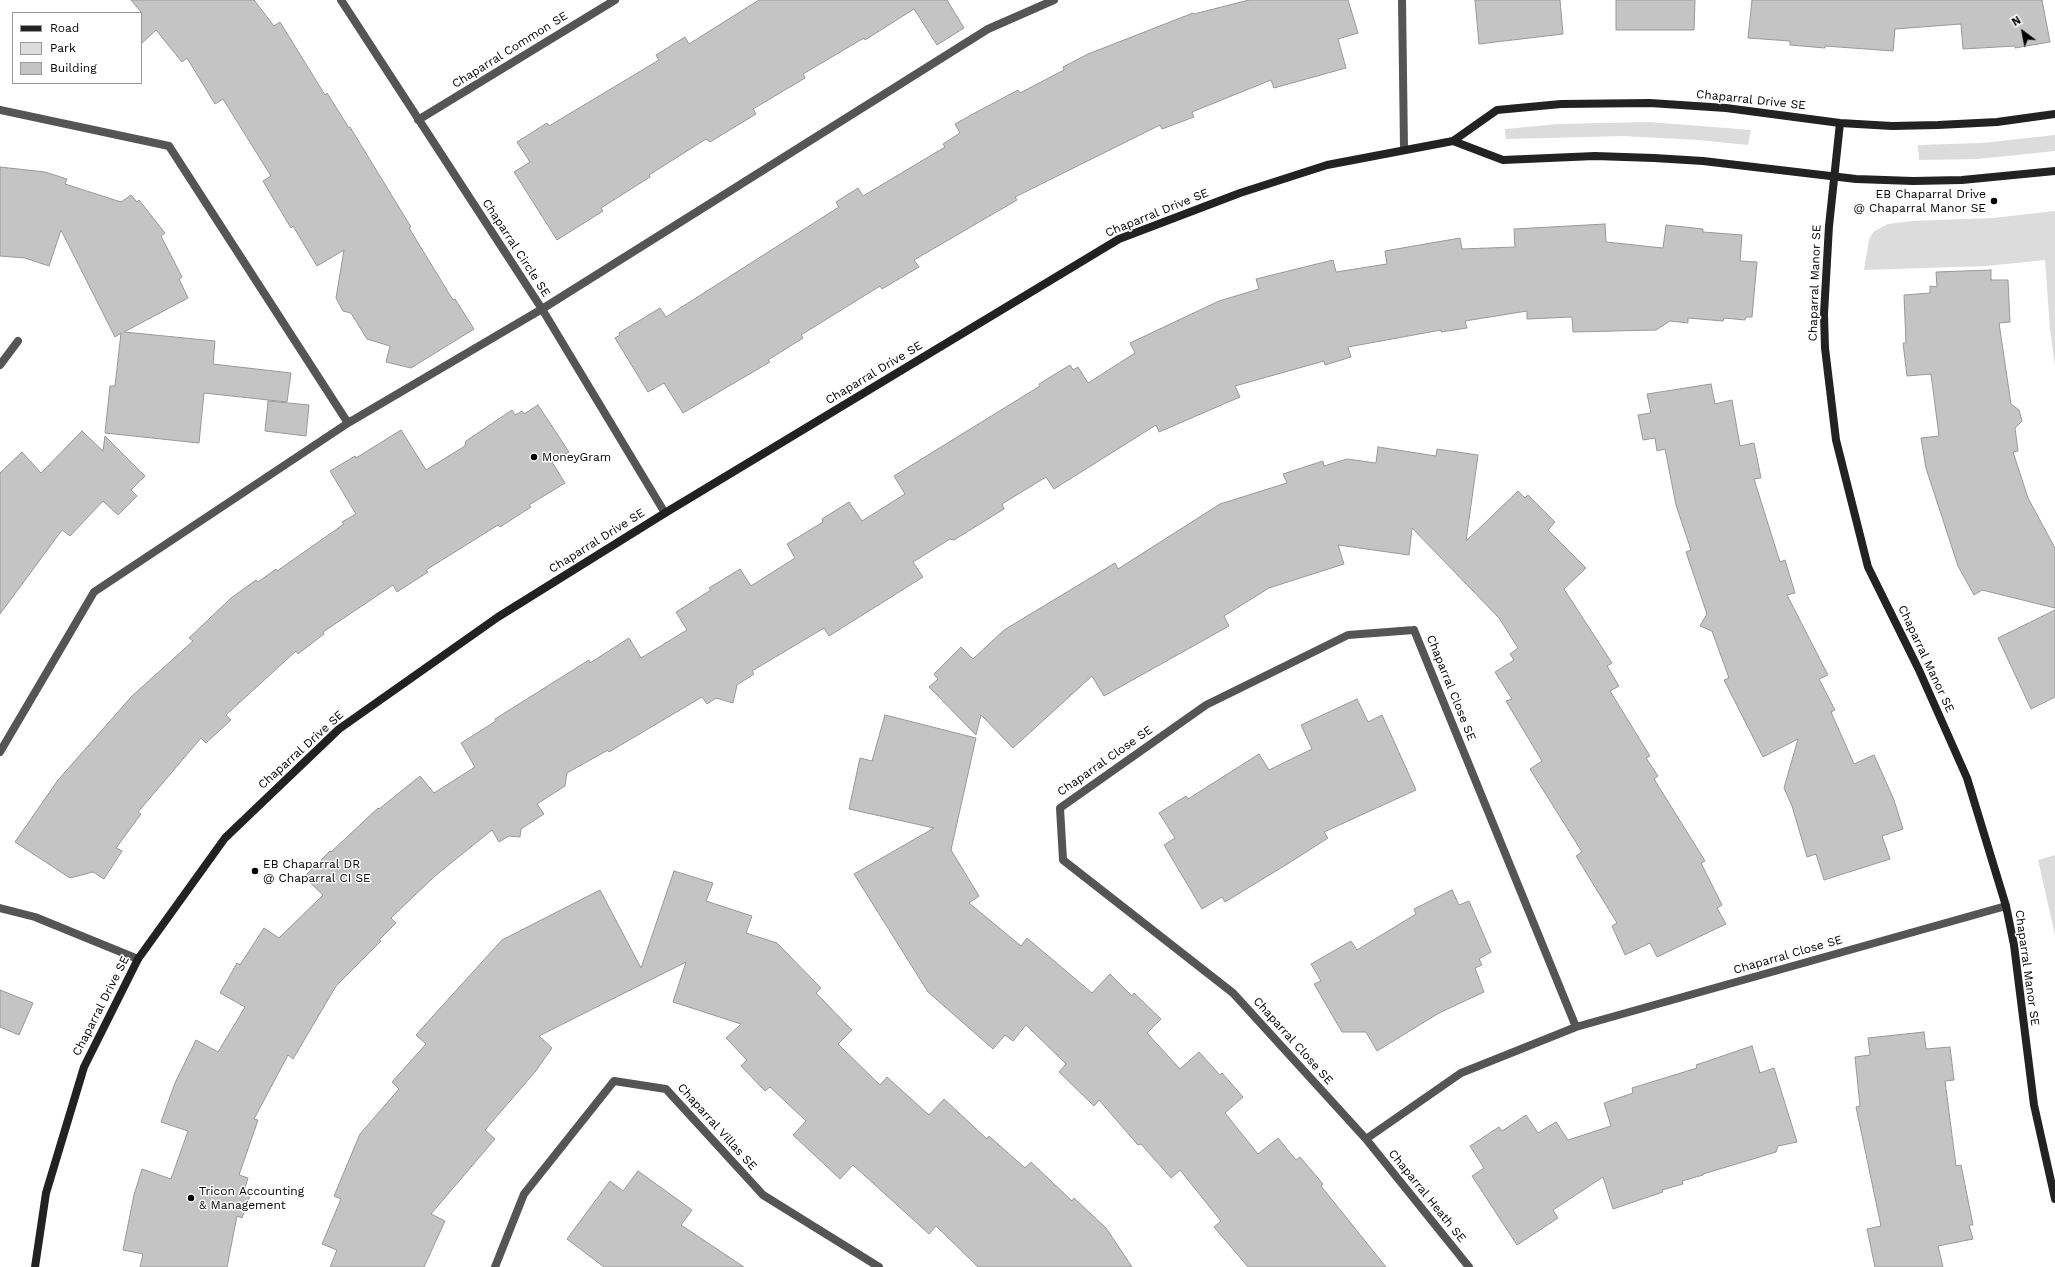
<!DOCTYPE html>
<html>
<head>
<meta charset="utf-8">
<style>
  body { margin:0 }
  #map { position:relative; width:2055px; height:1267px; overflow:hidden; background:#fff; font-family:"Work Sans",sans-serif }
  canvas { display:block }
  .legend { position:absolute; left:12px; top:12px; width:130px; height:72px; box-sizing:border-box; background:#fff; border:1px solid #999; margin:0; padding:5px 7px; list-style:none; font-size:12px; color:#000 }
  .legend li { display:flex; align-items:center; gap:8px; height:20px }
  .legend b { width:20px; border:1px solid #999 }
  .north { position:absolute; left:2003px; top:12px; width:40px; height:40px; -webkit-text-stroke:3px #fff; paint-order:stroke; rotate:328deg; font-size:11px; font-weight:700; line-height:16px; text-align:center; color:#000 }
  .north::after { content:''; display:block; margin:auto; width:14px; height:18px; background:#000; clip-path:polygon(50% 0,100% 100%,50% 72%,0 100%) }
</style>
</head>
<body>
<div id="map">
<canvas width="2055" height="1267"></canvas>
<ul class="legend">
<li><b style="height:5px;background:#222"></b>Road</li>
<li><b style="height:11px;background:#dcdcdc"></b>Park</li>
<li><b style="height:11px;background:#c4c4c4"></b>Building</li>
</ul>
<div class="north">N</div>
</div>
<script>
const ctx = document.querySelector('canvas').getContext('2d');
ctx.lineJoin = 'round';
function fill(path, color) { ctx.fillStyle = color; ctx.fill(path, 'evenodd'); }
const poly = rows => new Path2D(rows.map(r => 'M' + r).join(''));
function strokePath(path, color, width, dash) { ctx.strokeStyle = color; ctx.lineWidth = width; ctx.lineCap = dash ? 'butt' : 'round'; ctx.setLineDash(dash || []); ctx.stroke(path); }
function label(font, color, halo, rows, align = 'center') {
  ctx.font = font + ' "Work Sans",sans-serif'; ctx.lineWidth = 3; ctx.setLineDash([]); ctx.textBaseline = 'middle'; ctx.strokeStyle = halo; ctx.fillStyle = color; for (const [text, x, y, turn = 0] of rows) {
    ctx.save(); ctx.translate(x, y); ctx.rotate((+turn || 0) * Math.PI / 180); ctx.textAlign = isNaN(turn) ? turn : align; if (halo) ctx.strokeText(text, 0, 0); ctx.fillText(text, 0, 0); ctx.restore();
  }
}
fill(poly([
  [1649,122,1751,130,1748,145,1699,140,1623,136,1506,139,1505,129,1558,124],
  [2055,135,2055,151,1978,159,1919,160,1918,145,1982,143],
  [2055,211,2055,366,2050,329,2045,260,1986,266,1864,270,1869,240,1873,232,1888,224,1912,221,1993,218],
  [2055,855,2055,935,2038,860]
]), '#dcdcdc');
const building = poly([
  [131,0,254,0,274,26,280,22,325,95,327,93,349,128,350,127,411,227,409,228,453,300,455,299,474,329,411,368,386,362,390,346,367,339,351,313,343,311,336,298,344,250,317,266,293,226,291,228,270,193,263,181,271,176,223,99,215,104,187,58,182,62,156,30,141,44,141,12,131,0],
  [759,0,947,0,964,28,937,45,914,9,865,40,864,38,803,74,805,78,753,109,756,114,710,142,706,139,649,175,650,177,601,208,603,211,557,240,514,172,530,162,517,142,547,123,549,126,659,60,656,55,685,37,689,44,759,0],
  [1249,0,1348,0,1358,33,1338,39,1346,68,1274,88,1271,80,1192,112,1194,117,1162,129,1160,125,1015,197,1017,200,914,260,919,267,882,289,880,286,801,335,803,338,768,360,770,362,683,413,664,383,648,392,615,338,620,335,619,333,660,308,666,317,839,207,836,202,858,188,863,196,945,147,943,144,960,133,955,124,971,115,1018,90,1020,93,1064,70,1063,67,1088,54,1193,13,1194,14,1249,0],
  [1475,0,1560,0,1563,34,1479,44,1475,0],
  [1616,0,1695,0,1694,30,1616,30,1616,0],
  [1752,0,2042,0,2050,42,2015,48,2015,46,1963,49,1961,24,1895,29,1893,51,1825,46,1825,48,1790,45,1790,41,1748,38,1752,0],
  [0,167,45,172,67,179,65,184,121,202,131,195,137,202,139,200,165,233,161,236,182,277,179,279,188,298,124,332,215,341,213,364,291,373,287,402,204,393,199,443,105,433,110,386,115,386,121,333,115,337,61,230,49,266,25,258,0,256,0,167],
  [1605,224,1606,242,1663,248,1666,225,1703,229,1703,232,1742,235,1740,261,1757,262,1752,317,1746,317,1745,320,1724,318,1723,321,1688,318,1688,323,1670,321,1656,330,1573,332,1572,317,1527,319,1527,311,1465,321,1467,328,1441,332,1441,330,1348,347,1351,357,1325,365,1324,361,1235,386,1240,397,1159,432,1156,425,1054,489,1046,477,1002,504,1004,509,954,540,950,539,913,562,923,577,829,636,824,628,752,671,754,674,737,685,733,703,716,698,707,704,702,697,609,752,608,750,567,773,565,786,537,804,544,814,521,829,520,837,509,836,499,842,492,830,435,876,391,918,396,923,379,940,381,941,336,986,293,1059,288,1055,254,1119,258,1120,239,1175,248,1178,244,1191,251,1193,242,1218,237,1216,227,1267,140,1267,143,1254,123,1250,134,1195,142,1169,171,1179,188,1131,161,1122,175,1083,196,1040,218,1052,245,1007,220,993,237,963,240,965,264,928,279,938,323,895,304,877,330,851,331,852,378,808,379,809,420,776,434,793,475,767,461,743,496,721,495,719,589,660,590,663,629,638,641,658,687,630,676,612,711,590,709,588,740,569,751,586,795,558,787,544,823,522,822,519,849,502,862,521,905,494,894,476,1040,386,1039,384,1070,365,1073,370,1078,367,1088,383,1135,353,1130,343,1219,301,1259,289,1256,279,1333,260,1336,272,1387,264,1385,251,1460,238,1462,249,1515,247,1514,229,1605,224],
  [1991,270,1991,280,2008,280,2010,322,1999,323,2011,404,2019,410,2022,421,2015,428,2018,451,2013,452,2028,498,2055,548,2055,608,1982,590,1974,595,1958,566,1926,468,1921,438,1939,436,1931,374,1907,376,1903,343,1906,343,1904,295,1930,293,1930,286,1937,287,1936,272,1991,270],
  [1711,384,1715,404,1732,400,1740,446,1754,443,1761,478,1754,479,1780,562,1785,560,1795,593,1787,595,1828,675,1819,679,1835,710,1831,712,1854,764,1874,755,1894,800,1903,829,1882,836,1890,859,1824,880,1816,854,1807,857,1792,806,1784,788,1798,739,1763,757,1724,680,1729,678,1712,631,1700,626,1707,614,1686,552,1691,550,1676,505,1665,449,1657,451,1655,438,1643,440,1638,415,1651,413,1647,394,1711,384],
  [268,401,309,405,306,436,265,431,268,401],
  [538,405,569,452,552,462,565,483,529,505,531,507,500,527,498,525,426,570,428,572,397,592,393,585,323,632,324,634,298,654,296,651,226,715,231,720,206,743,201,738,138,812,141,814,116,848,122,851,104,879,93,872,70,878,15,842,58,780,132,696,193,641,189,638,231,598,256,580,258,582,276,569,277,571,344,524,342,522,356,514,330,471,355,456,356,458,401,430,426,470,465,446,466,441,512,410,515,415,522,411,524,414,538,405],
  [82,431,103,451,105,436,145,476,131,490,137,496,118,515,103,501,70,536,62,530,0,614,0,473,22,452,41,473,82,431],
  [1378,447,1436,456,1437,449,1478,455,1466,541,1518,491,1525,498,1528,495,1555,522,1548,530,1586,568,1564,589,1612,663,1607,666,1619,686,1610,691,1650,756,1646,758,1658,776,1654,779,1705,861,1701,863,1722,905,1717,908,1726,924,1657,957,1650,943,1625,955,1612,926,1617,923,1576,856,1582,852,1530,769,1542,761,1506,701,1512,699,1495,672,1514,660,1510,654,1518,648,1499,618,1412,528,1409,555,1338,545,1344,564,1269,588,1224,616,1229,626,1104,696,1092,676,1013,748,981,715,976,735,929,687,938,679,934,674,961,647,973,659,1004,630,1115,563,1118,569,1220,504,1287,483,1283,474,1323,461,1324,466,1347,459,1376,463,1378,447],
  [2055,610,2055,697,2031,709,1998,638,2055,610],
  [1357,699,1368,722,1382,715,1416,790,1324,832,1328,838,1289,863,1225,902,1222,897,1202,909,1164,845,1175,838,1159,813,1186,796,1188,799,1259,754,1269,770,1312,749,1301,725,1357,699],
  [885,715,976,738,951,850,979,896,969,903,1021,946,1027,938,1092,993,1110,974,1132,996,1134,993,1161,1019,1147,1033,1180,1069,1199,1052,1220,1075,1222,1073,1243,1097,1225,1113,1258,1154,1278,1138,1296,1160,1300,1157,1323,1184,1321,1186,1386,1267,1248,1267,1214,1227,1221,1221,1180,1170,1171,1178,1141,1144,1138,1145,1099,1100,1094,1106,1059,1072,1066,1064,1026,1025,1013,1041,1005,1035,993,1049,928,992,854,874,934,828,849,809,860,758,872,761,885,715],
  [674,871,713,883,706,901,752,916,746,933,777,943,821,988,816,993,852,1030,838,1044,880,1085,887,1077,929,1115,944,1099,987,1139,989,1136,1025,1168,1031,1162,1072,1201,1074,1198,1106,1228,1132,1267,978,1267,936,1226,929,1234,853,1165,840,1179,793,1135,806,1121,770,1087,765,1091,741,1066,747,1060,726,1038,741,1024,673,1002,686,962,539,1036,552,1048,535,1072,485,1130,495,1139,431,1214,445,1221,424,1267,330,1267,337,1250,322,1244,341,1199,334,1196,360,1134,399,1089,392,1082,426,1044,416,1035,442,1006,502,940,600,890,641,968,674,871],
  [1452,890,1459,905,1469,901,1491,952,1479,959,1482,965,1475,968,1484,992,1439,1013,1377,1051,1366,1032,1342,1032,1314,984,1321,981,1311,964,1351,941,1357,950,1416,914,1414,909,1452,890],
  [0,990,33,1003,19,1035,0,1027,0,990],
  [1924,1032,1926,1049,1950,1047,1954,1080,1945,1081,1956,1166,1961,1165,1973,1225,1969,1225,1973,1239,1938,1246,1943,1267,1875,1267,1867,1229,1881,1226,1856,1107,1860,1106,1855,1057,1870,1055,1868,1038,1924,1032],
  [1752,1046,1760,1073,1774,1068,1797,1142,1778,1146,1776,1152,1703,1174,1703,1175,1682,1181,1683,1184,1662,1190,1663,1192,1613,1209,1603,1177,1553,1210,1558,1218,1517,1245,1472,1176,1484,1168,1470,1146,1499,1127,1502,1131,1526,1115,1538,1133,1556,1122,1568,1140,1611,1126,1604,1103,1633,1093,1632,1088,1697,1068,1696,1065,1752,1046],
  [638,1171,692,1210,681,1225,744,1267,604,1267,567,1239,610,1181,623,1191,638,1171]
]);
fill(building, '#c4c4c4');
strokePath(building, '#999', 1);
strokePath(poly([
  [0,110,169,146,348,423],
  [0,752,94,592,348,423,542,309,988,29,1054,0]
]), '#555', 8);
strokePath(poly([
  [341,0,542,309,665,513],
  [1402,0,1404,148],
  [418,120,615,0],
  [0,365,18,341],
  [1414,630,1576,1027,1461,1073,1366,1139,1233,993,1063,860,1060,808,1206,705,1348,635,1414,630],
  [0,908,35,917,138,959],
  [1576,1027,2006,906],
  [1366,1139,1469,1267],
  [495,1267,524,1194,614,1081,666,1089,763,1195,879,1267]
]), '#555', 8);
strokePath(poly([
  [1840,123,1829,226,1824,314,1825,348,1836,440,1868,567,1919,670,1967,778,2006,906,2014,945,2034,1105,2055,1199],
  [1453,141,1503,160,1595,156,1654,158,1703,161,1856,179,1913,181,1962,180,2055,171],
  [35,1267,46,1193,84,1067,138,959,225,838,339,729,498,617,665,513,1119,239,1240,193,1327,165,1453,141,1497,110,1561,104,1650,103,1726,108,1840,123,1892,126,1938,125,1997,122,2055,114]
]), '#222', 8);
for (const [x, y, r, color] of [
  [1994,201,4,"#000"],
  [534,457,4,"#000"],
  [255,871,4,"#000"],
  [191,1198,4,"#000"]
]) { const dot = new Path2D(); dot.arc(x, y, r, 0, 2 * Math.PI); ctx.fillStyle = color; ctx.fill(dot); strokePath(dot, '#fff', 1.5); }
label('12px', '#000', '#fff', [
  ["Chaparral Common SE",510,50,-32],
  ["Chaparral Drive SE",1751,100,6],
  ["Chaparral Drive SE",1157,213,-22],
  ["Chaparral Circle SE",516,248,57],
  ["Chaparral Manor SE",1815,283,-88],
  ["Chaparral Drive SE",874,373,-31],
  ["Chaparral Drive SE",597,541,-32],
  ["Chaparral Manor SE",1926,659,65],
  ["Chaparral Close SE",1451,688,68],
  ["Chaparral Drive SE",301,750,-42],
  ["Chaparral Close SE",1105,761,-35],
  ["Chaparral Close SE",1788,955,-16],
  ["Chaparral Manor SE",2027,968,82],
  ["Chaparral Drive SE",101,1006,-63],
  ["Chaparral Close SE",1293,1041,48],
  ["Chaparral Villas SE",717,1127,48],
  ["Chaparral Heath SE",1427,1196,51]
]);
label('12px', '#000', '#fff', [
  ["EB Chaparral Drive",1986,194,"right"],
  ["@ Chaparral Manor SE",1986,208,"right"],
  ["MoneyGram",542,457],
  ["EB Chaparral DR",263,864],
  ["@ Chaparral CI SE",263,878],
  ["Tricon Accounting",199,1191],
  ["& Management",199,1205]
], 'left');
</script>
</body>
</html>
